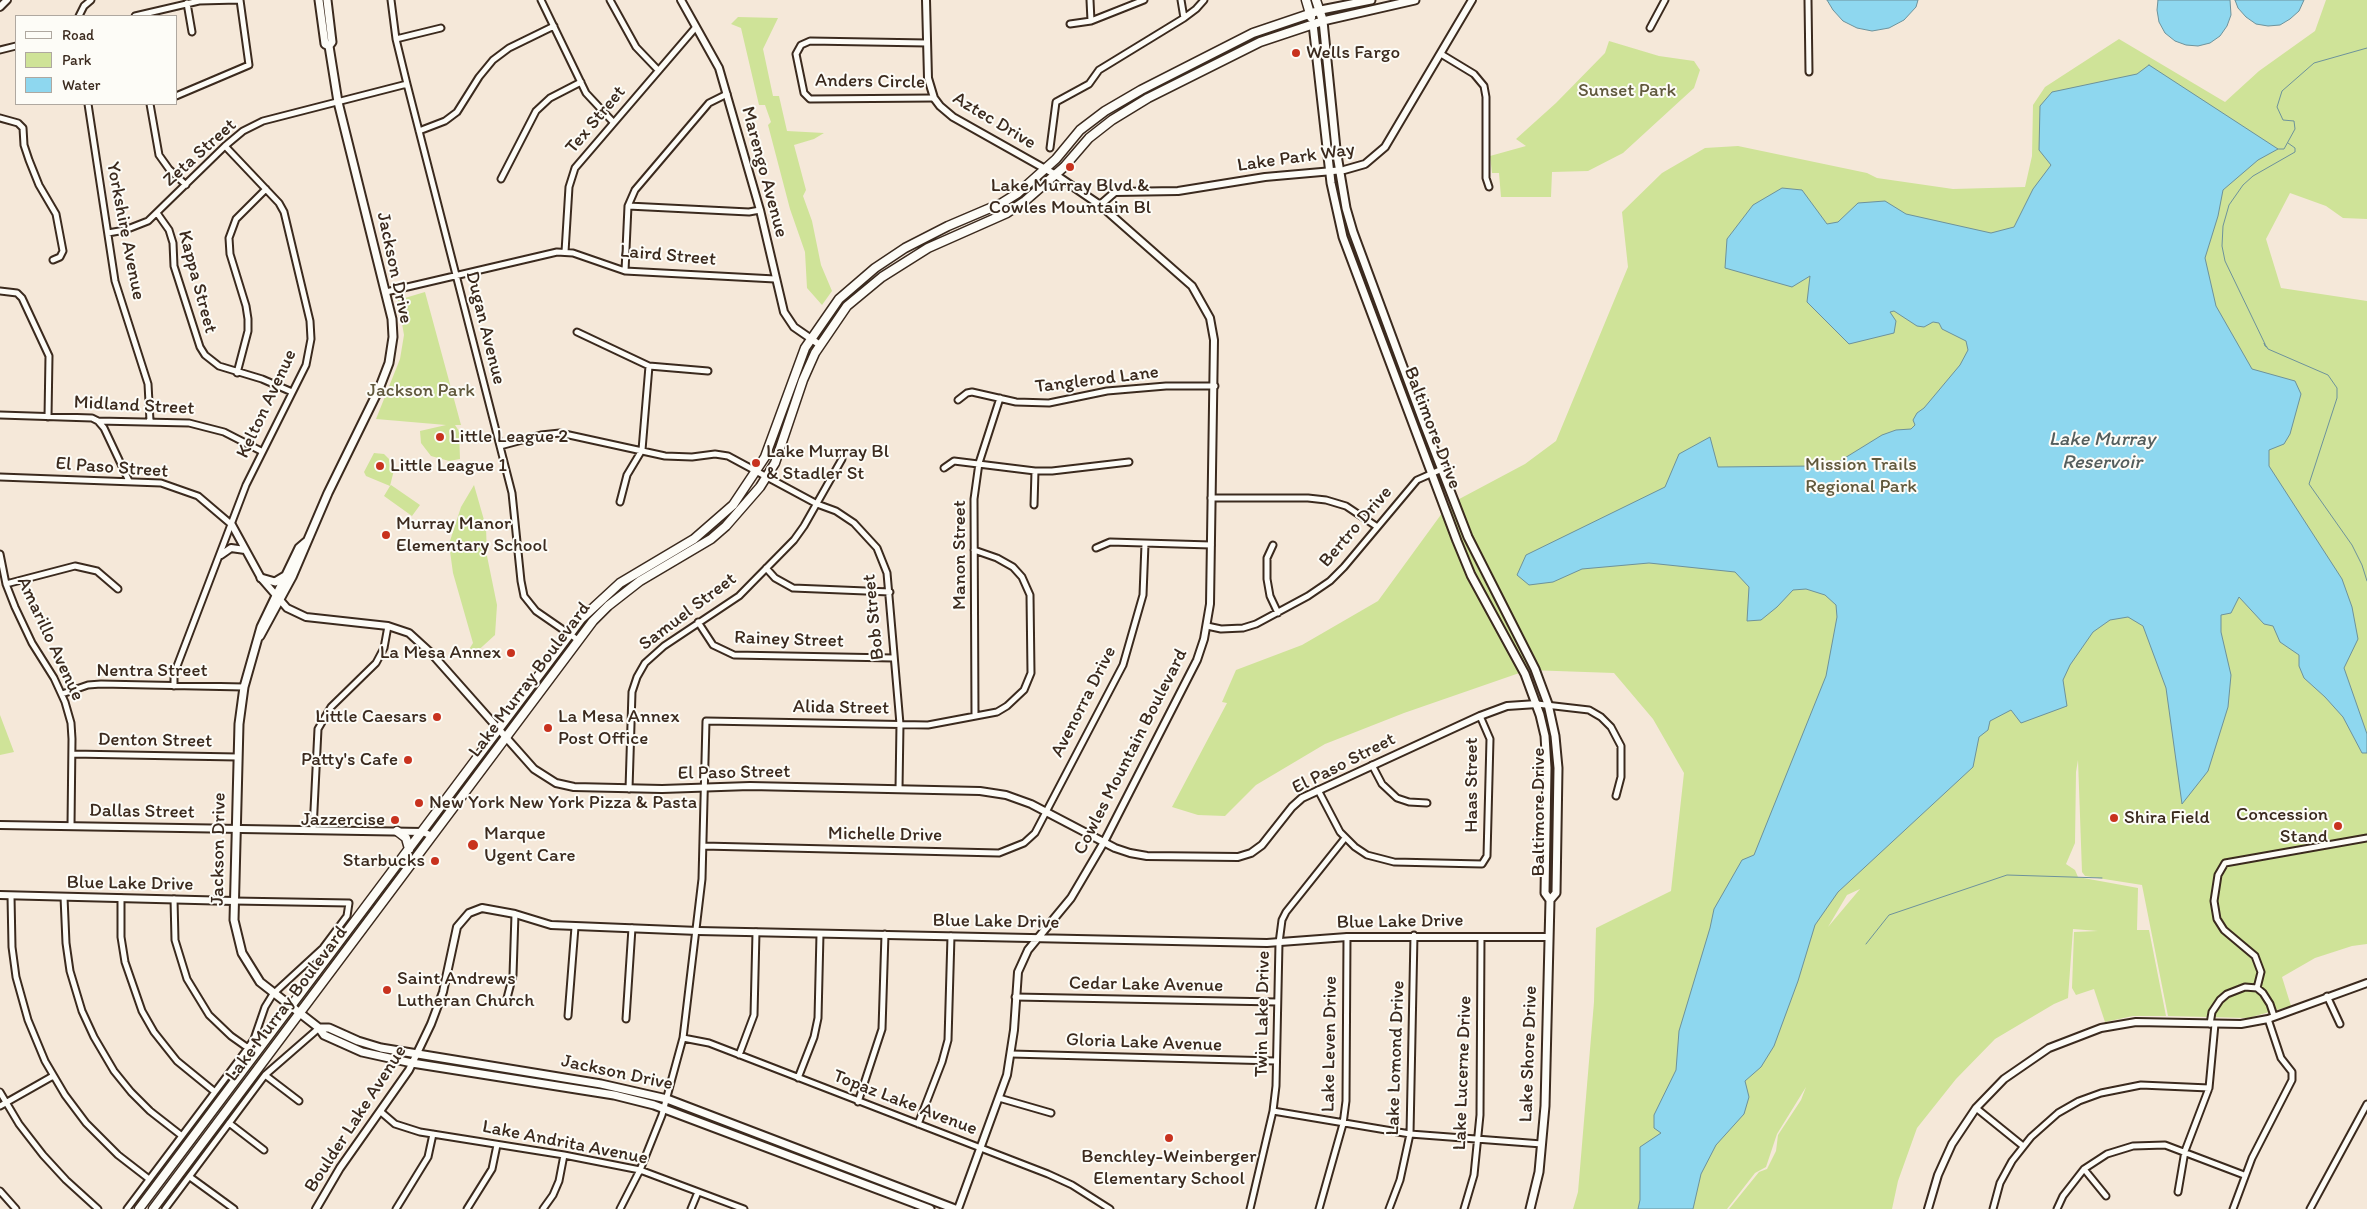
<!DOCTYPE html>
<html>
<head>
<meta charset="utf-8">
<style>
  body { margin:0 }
  #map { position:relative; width:2367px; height:1209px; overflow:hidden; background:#f5e8d9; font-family:Itim,sans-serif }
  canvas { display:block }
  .legend { position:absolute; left:15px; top:15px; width:162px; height:90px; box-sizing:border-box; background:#fdfcf7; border:1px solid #afa8a0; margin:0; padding:6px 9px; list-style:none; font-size:15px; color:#3b2a1e }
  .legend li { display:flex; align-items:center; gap:10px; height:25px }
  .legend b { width:25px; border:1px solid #afa8a0 }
</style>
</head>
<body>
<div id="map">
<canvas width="2367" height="1209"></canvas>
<ul class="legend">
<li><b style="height:6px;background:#fdfcf7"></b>Road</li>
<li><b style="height:14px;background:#cfe398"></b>Park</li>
<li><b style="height:14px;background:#8ed7ef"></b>Water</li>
</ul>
</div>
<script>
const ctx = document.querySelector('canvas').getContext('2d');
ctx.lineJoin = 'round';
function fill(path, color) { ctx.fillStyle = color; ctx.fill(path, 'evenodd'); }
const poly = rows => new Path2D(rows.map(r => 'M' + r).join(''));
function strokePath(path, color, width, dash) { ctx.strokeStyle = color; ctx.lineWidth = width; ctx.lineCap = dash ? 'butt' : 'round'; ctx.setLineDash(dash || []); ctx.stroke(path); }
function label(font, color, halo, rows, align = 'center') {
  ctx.font = font + ' Itim,sans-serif'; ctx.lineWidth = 4; ctx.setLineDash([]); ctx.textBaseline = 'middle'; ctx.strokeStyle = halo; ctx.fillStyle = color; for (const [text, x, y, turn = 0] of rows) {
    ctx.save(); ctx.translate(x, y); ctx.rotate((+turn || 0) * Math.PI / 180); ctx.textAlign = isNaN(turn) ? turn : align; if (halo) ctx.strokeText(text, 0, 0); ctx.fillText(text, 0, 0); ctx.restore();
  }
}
fill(poly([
  [2326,0,2367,0,2367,219,2343,218,2326,206,2290,193,2266,239,2281,288,2367,301,2367,944,2352,946,2315,958,2282,977,2291,1006,2248,1018,2168,1016,2142,885,2085,876,2082,872,2078,760,2076,772,2075,843,2066,864,2075,870,2078,877,2138,888,2137,930,2149,930,2166,1016,2133,1016,2105,1022,2094,989,2076,995,2072,988,2074,932,2098,931,2073,929,2068,998,2054,1004,1995,1039,1956,1079,1917,1128,1898,1181,1892,1209,1729,1209,1759,1172,1767,1169,1776,1151,1778,1135,1801,1100,1806,1087,1777,1134,1766,1167,1755,1173,1727,1209,1573,1209,1578,1192,1594,1002,1596,928,1671,891,1684,773,1653,719,1614,673,1528,670,1404,713,1325,744,1256,785,1225,816,1198,815,1172,807,1227,703,1222,702,1236,670,1302,645,1378,601,1448,505,1525,464,1556,441,1628,267,1622,212,1662,173,1705,148,1738,146,1867,173,1877,178,1953,189,2025,187,2032,156,2033,105,2045,87,2119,39,2225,102,2259,71,2315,31],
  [1860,889,1828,927,1847,895],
  [738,17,778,18,763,49,773,96,779,96,787,131,824,133,814,139,794,145,806,190,803,196,812,221,821,265,832,291,822,305,807,288,805,252,790,209,768,125,771,122,765,105,759,105,741,28,731,24],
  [1609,41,1659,56,1694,61,1700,70,1694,88,1623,153,1588,171,1552,172,1551,197,1501,197,1499,173,1492,173,1490,156,1526,146,1516,139,1556,103,1605,53],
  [425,292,461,425,455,425,459,431,460,459,449,461,431,456,421,443,420,431,446,425,376,419,400,359,404,335,398,300],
  [374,453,384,454,392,462,394,470,390,486,391,485,420,505,412,516,384,496,390,486,366,476,364,472],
  [474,485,486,527,487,556,497,605,495,635,472,656,468,651,473,643,453,573,449,544,461,507],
  [0,715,14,752,0,755]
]), '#cfe398');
const water = poly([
  [1827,0,1918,0,1916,7,1904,20,1889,28,1872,31,1857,28,1843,21,1833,10,1827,0],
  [2158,0,2230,0,2231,15,2227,26,2220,36,2210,43,2198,46,2186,45,2175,41,2165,33,2159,22,2157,10,2158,0],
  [2235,0,2304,0,2299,11,2290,19,2280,25,2268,26,2256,24,2246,17,2238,8,2235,0],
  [2149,65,2278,149,2258,160,2223,190,2218,216,2205,258,2216,306,2252,369,2295,381,2301,394,2290,434,2284,444,2269,450,2269,466,2342,579,2352,607,2358,639,2344,668,2367,734,2367,753,2362,753,2343,717,2325,697,2304,678,2299,666,2299,655,2280,642,2273,626,2264,624,2239,597,2231,613,2221,615,2221,632,2231,675,2228,707,2208,771,2182,804,2166,688,2143,626,2128,617,2110,620,2093,632,2070,665,2063,680,2067,706,2021,723,2011,710,1990,721,1988,730,1979,737,1973,767,1838,892,1815,925,1798,981,1774,1046,1761,1067,1745,1081,1749,1097,1744,1114,1716,1145,1701,1174,1693,1209,1638,1209,1640,1200,1640,1147,1661,1133,1654,1128,1654,1115,1676,1070,1679,1031,1710,928,1714,909,1742,860,1754,855,1826,676,1837,617,1836,605,1825,595,1806,589,1793,590,1777,607,1761,620,1747,621,1749,587,1735,572,1649,563,1582,569,1553,582,1529,585,1517,575,1526,555,1665,487,1679,454,1710,437,1718,467,1813,466,1835,464,1882,435,1896,430,1911,429,1915,425,1913,420,1917,413,1924,408,1960,365,1968,350,1966,341,1942,329,1939,323,1933,322,1924,327,1917,326,1894,311,1890,312,1896,321,1894,333,1849,344,1807,302,1810,276,1792,287,1725,268,1727,239,1753,205,1782,188,1802,190,1827,224,1838,222,1858,203,1885,201,1906,214,1991,233,2014,227,2033,189,2051,165,2039,150,2040,106,2052,92,2137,74,2149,65]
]);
fill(water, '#8ed7ef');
strokePath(water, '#6d929b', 1);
strokePath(poly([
  [2278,149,2284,149,2295,129,2294,121,2283,120,2277,107,2282,91,2314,63,2367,48],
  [2265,344,2225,261,2222,246,2223,226,2229,205,2243,185,2253,176,2295,152,2295,148,2288,143],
  [2267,347,2265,346,2264,343,2268,349,2328,375,2337,388,2337,398,2309,484,2352,545,2362,565,2367,581],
  [1866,944,1889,915,2007,875,2102,878]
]), '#6d929b', 1);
const minor = poly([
  [391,0,396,39,407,84,512,493,521,581,524,596,536,611,578,640],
  [541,0,586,93,613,122],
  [610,0,636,47,658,70],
  [1090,0,1091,21],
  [1181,0,1184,18],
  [1808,0,1809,72],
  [187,3,192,32],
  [79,16,84,6,91,0],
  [135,16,199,1,238,0],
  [1070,24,1091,21,1144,0],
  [1650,28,1665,0],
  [396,39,441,28],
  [927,43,810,41,801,45,796,54,804,93,810,99,934,98],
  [0,50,16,46],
  [1441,54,1474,74,1484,86,1486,97,1486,178,1489,187],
  [176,96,249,65,240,0],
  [88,104,115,281,148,384,150,421],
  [150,104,159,155,169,169,186,185],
  [0,118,18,123,23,128,24,145,29,160,39,185,56,214,63,251,60,257,53,260],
  [419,131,445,121,457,112,479,77,493,60,509,48,554,26],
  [1050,148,1056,102,1089,84,1099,70,1184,18,1196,9,1204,0],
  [501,179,536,111,550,98,581,82],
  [628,206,749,212,760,210],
  [157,213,169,230,173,243,174,266,200,347,205,355,219,366,262,379,292,392],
  [108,233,125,230,148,221,225,146,243,131,263,121,407,84],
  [565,252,569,187,575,168,696,27],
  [625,271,628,206,635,190,709,103,727,94],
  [0,291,17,293,22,298,49,356,48,417],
  [386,292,557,252,573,253,625,271,775,279],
  [577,332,649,366,708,371],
  [237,373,248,331,248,319,246,306,230,254,229,238,236,219,266,189],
  [958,400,967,393,972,392,1016,402,1049,403,1107,391,1166,386,1215,386],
  [0,415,92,418,98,421,189,423,224,432,261,451],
  [98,421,104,428,129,481],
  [500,446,541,435,560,433,665,456,692,457,715,454,728,456,817,504,836,511,854,523,877,548,887,573,900,724,899,789],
  [944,468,954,461,1035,471,1052,471,1129,462],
  [0,477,161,483,198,496,232,525],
  [1211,498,1308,498,1326,500,1346,506,1376,526],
  [620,502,627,475,642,450,649,366],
  [1034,505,1035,471],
  [1273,545,1267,558,1267,579,1270,596,1278,613],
  [1096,548,1110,542,1211,545],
  [0,554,6,584,15,607,32,643,54,678,65,702,71,723,72,739,71,826],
  [766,568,775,578,793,588,890,592],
  [6,584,75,566,97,571,118,589],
  [698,622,713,645,734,655,893,658],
  [1207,626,1221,629,1243,628,1256,624,1308,596,1330,581,1344,567,1417,480,1442,469],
  [174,686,174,674,246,485,306,365,311,339,310,321,284,212,279,203,225,146],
  [62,694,88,685,101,684,244,687],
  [1537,704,1589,710,1601,717,1611,727,1621,746,1621,777,1616,796],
  [975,716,974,499,979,463,1000,398],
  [72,754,237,757],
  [1372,765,1382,784,1397,798,1409,802,1427,803],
  [629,789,632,692,637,677,645,663,664,646,739,596,794,540,804,526,842,459],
  [1318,790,1340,832,1355,847,1367,855,1394,862,1482,864,1487,856,1490,739,1480,716],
  [313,830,318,729,331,707,376,663,384,648,388,626],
  [703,846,999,853,1024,843,1035,833,1123,665,1143,595,1145,544],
  [11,896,12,947,16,977,28,1020,45,1061,65,1095,86,1123,118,1155,149,1179],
  [64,897,66,943,70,971,82,1011,94,1037,114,1071,131,1092,150,1111,182,1136],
  [121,898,121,937,125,962,142,1011,154,1032,177,1061,215,1092],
  [174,899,175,940,187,979,209,1015,231,1036,248,1048],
  [2257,988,2261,972,2255,956,2224,930,2217,919,2214,901,2218,875,2225,863,2367,838],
  [2327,996,2340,1024],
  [1015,997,1277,1002],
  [506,1002,513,975,515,914],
  [568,1016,575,927],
  [626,1019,632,928],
  [2210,1024,2212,1012,2220,1000,2227,994,2245,987,2257,988,2263,993,2270,1004,2274,1016],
  [683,1038,709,1043,1048,1174,1072,1185,1110,1209],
  [1011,1054,1276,1061],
  [739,1055,754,1015,756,932],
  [265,1075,299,1101],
  [798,1078,814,1037,818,1018,820,934],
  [0,1092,19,1124,43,1155,66,1180,98,1209],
  [999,1098,1051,1113],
  [858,1102,882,1029,885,934],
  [0,1106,53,1076],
  [1976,1108,2023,1146],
  [1273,1111,1410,1134,1542,1144],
  [381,1112,395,1124,420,1132,564,1155,640,1170,744,1209],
  [229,1123,264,1150],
  [918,1124,942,1062,948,1040,951,936],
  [2084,1169,2106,1196],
  [190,1177,234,1209],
  [0,1191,16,1209],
  [2178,1192,2185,1151,2209,1088,2215,1024],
  [127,1209,248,1048,254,1039,265,1007,273,994,323,948,347,916,349,903,234,901],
  [165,1209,265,1075,319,1028],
  [396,1209,428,1157,433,1134],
  [467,1209,492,1169,497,1145],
  [543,1209,553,1195,559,1181,564,1155],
  [620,1209,640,1170,662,1115,683,1038,702,879,706,721,928,725,997,712,1007,706,1024,690,1031,673,1030,595,1022,577,1013,567,997,558,974,550],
  [691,1209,698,1192],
  [1250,1209,1273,1111,1276,1086,1279,943,1282,920,1286,912,1345,838],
  [1319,1209,1343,1124,1346,1101,1347,937],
  [1389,1209,1400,1180,1410,1134,1414,935],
  [1464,1209,1474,1175,1480,1115,1481,937],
  [1993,1209,2000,1183,2012,1161,2031,1137,2058,1113,2079,1101,2101,1093,2141,1085,2209,1088],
  [2057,1209,2063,1196,2084,1169,2107,1154,2133,1146,2165,1145,2244,1175],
  [2233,1209,2252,1158,2292,1080,2292,1072,2281,1058,2268,1019],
  [2310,1209,2367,1104]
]);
const tertiary = poly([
  [681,0,719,68,760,210,784,312,794,327,820,345],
  [926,0,928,78,934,98,940,106,953,117,1056,175,1100,205,1192,286,1210,318,1214,340,1210,604,1204,639,1197,660,1104,842,1071,898,1028,950,1018,972,1014,1030,1007,1075,958,1209],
  [0,7,7,0],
  [1100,205,1115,192,1178,191,1265,177,1344,170,1365,164,1385,147,1472,0],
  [232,525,261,578,287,608,306,617,388,626,409,633,432,654,534,769,556,783,574,787,662,789,750,786,980,791,1006,795,1031,804,1115,848,1130,853,1147,856,1238,857,1251,853,1262,845,1292,807,1302,798,1480,716,1507,706,1537,704],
  [221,555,231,548,245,550],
  [0,825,423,832,432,836],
  [0,895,234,901],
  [316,1209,340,1168,409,1070,431,1024,443,992,457,927,469,913,482,908,515,914,551,925,698,931,1267,943,1347,937,1548,937],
  [1928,1209,1938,1175,1952,1144,1976,1108,2004,1079,2049,1048,2101,1028,2136,1022,2241,1024,2268,1019,2367,983]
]);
const secondary = poly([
  [327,0,332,42,329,46],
  [1415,0,1323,21,1336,149,1346,208,1353,232,1423,421,1468,537,1535,669,1548,704,1555,736,1558,768,1556,893,1550,900],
  [1321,10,1371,0],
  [1313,24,1331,183,1343,237,1457,541,1471,575,1525,674,1540,715,1545,736,1547,768,1545,893,1550,900],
  [306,542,299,548,261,627,244,687,239,724,234,920,242,953,260,982,319,1028,324,1035,362,1052,412,1063,614,1095,654,1105,930,1209],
  [261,578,275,582,285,576],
  [260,636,292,577,328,493,379,389,389,363,393,337,392,319,338,102,329,46,325,44,319,0],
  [319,1028,329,1028,358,1041,381,1048,601,1084,667,1099,955,1209],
  [1530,1209,1539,1172,1545,1106,1550,900]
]);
const primary = poly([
  [1306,0,1311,17],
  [397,831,406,838,409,849],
  [139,1209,581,619,620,583,694,539,733,505,765,457,805,348,839,299,875,268,905,248,948,226,1002,203,1018,193,1056,159,1080,130,1105,111,1141,90,1253,33,1321,10],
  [153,1209,593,621,608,606,640,581,711,539,726,526,760,487,775,463,803,380,815,353,847,306,882,277,928,248,1007,213,1025,201,1064,167,1089,138,1112,120,1148,98,1260,42,1323,21,1316,0]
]);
strokePath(minor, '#3b2a1e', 9);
strokePath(tertiary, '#3b2a1e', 10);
strokePath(secondary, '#3b2a1e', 11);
strokePath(primary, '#3b2a1e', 11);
strokePath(minor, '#fdfcf7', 5);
strokePath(tertiary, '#fdfcf7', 6);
strokePath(secondary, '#fdfcf7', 7);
strokePath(primary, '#fdfcf7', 8);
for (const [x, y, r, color] of [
  [1296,53,5,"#c8321e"],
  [1070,167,5,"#c8321e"],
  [440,437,5,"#c8321e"],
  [756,463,5,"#c8321e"],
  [380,466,5,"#c8321e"],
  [386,535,5,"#c8321e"],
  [511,653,5,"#c8321e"],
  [437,717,5,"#c8321e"],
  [548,728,5,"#c8321e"],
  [408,760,5,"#c8321e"],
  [419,803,5,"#c8321e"],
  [2114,818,5,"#c8321e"],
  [395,820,5,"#c8321e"],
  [2338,826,5,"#c8321e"],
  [473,845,6,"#c8321e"],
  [435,861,5,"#c8321e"],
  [387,990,5,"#c8321e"],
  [1169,1138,5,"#c8321e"]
]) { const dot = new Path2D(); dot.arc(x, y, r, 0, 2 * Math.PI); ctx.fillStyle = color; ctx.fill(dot); strokePath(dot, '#fdfcf7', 2); }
label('19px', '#3b2a1e', '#fdfcf7', [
  ["Wells Fargo",1306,53],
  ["Lake Murray Blvd &",1070,186,"center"],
  ["Cowles Mountain Bl",1070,208,"center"],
  ["Little League 2",450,437],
  ["Lake Murray Bl",766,452],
  ["& Stadler St",766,474],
  ["Little League 1",390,466],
  ["Murray Manor",396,524],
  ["Elementary School",396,546],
  ["La Mesa Annex",501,653,"right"],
  ["Little Caesars",427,717,"right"],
  ["La Mesa Annex",558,717],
  ["Post Office",558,739],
  ["Patty's Cafe",398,760,"right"],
  ["New York New York Pizza & Pasta",429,803],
  ["Concession",2328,815,"right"],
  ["Stand",2328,837,"right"],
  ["Shira Field",2124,818],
  ["Jazzercise",385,820,"right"],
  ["Marque",484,834],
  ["Ugent Care",484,856],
  ["Starbucks",425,861,"right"],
  ["Saint Andrews",397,979],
  ["Lutheran Church",397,1001],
  ["Benchley-Weinberger",1169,1157,"center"],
  ["Elementary School",1169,1179,"center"]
], 'left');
label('19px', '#3b2a1e', '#fdfcf7', [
  ["Anders Circle",870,82,1],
  ["Tex Street",596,120,-50],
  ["Aztec Drive",994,121,31],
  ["Zeta Street",200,153,-42],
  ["Lake Park Way",1296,158,-8],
  ["Marengo Avenue",764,172,75],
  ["Yorkshire Avenue",125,231,79],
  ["Laird Street",668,256,5],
  ["Jackson Drive",394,268,78],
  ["Kappa Street",197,282,75],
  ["Dugan Avenue",485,328,76],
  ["Tanglerod Lane",1097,380,-7],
  ["Kelton Avenue",267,404,-65],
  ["Midland Street",134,406,3],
  ["Baltimore Drive",1432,428,69],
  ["El Paso Street",112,468,4],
  ["Bertro Drive",1356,527,-49],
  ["Manon Street",960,555,-90],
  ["Samuel Street",688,612,-37],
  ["Bob Street",874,617,-96],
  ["Amarillo Avenue",50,639,65],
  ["Rainey Street",789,640,2],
  ["Nentra Street",152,671],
  ["Lake Murray Boulevard",530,680,-53],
  ["Avenorra Drive",1084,702,-63],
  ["Alida Street",841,708,1],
  ["Denton Street",155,741,1],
  ["Cowles Mountain Boulevard",1131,752,-63],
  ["El Paso Street",1344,764,-27],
  ["El Paso Street",734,773,-1],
  ["Haas Street",1472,785,-90],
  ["Dallas Street",142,812,1],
  ["Baltimore Drive",1539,812,-90],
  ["Michelle Drive",885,835,1],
  ["Jackson Drive",219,849,-89],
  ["Blue Lake Drive",130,884,1],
  ["Blue Lake Drive",996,922,1],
  ["Blue Lake Drive",1400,922,-1],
  ["Cedar Lake Avenue",1146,985,1],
  ["Lake Murray Boulevard",287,1004,-53],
  ["Twin Lake Drive",1263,1014,-89],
  ["Gloria Lake Avenue",1144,1043,2],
  ["Lake Leven Drive",1330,1044,-89],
  ["Lake Shore Drive",1529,1054,-88],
  ["Lake Lomond Drive",1396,1058,-88],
  ["Jackson Drive",617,1073,12],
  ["Lake Lucerne Drive",1463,1073,-88],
  ["Topaz Lake Avenue",905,1103,21],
  ["Boulder Lake Avenue",356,1119,-57],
  ["Lake Andrita Avenue",565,1143,11]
]);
label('19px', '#60583c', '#fdfcf7', [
  ["Sunset Park",1627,91],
  ["Jackson Park",421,391],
  ["Mission Trails",1861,465],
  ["Regional Park",1861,487]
]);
label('italic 20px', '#545e5d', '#fdfcf7', [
  ["Lake Murray",2102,440],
  ["Reservoir",2102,463]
]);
</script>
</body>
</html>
